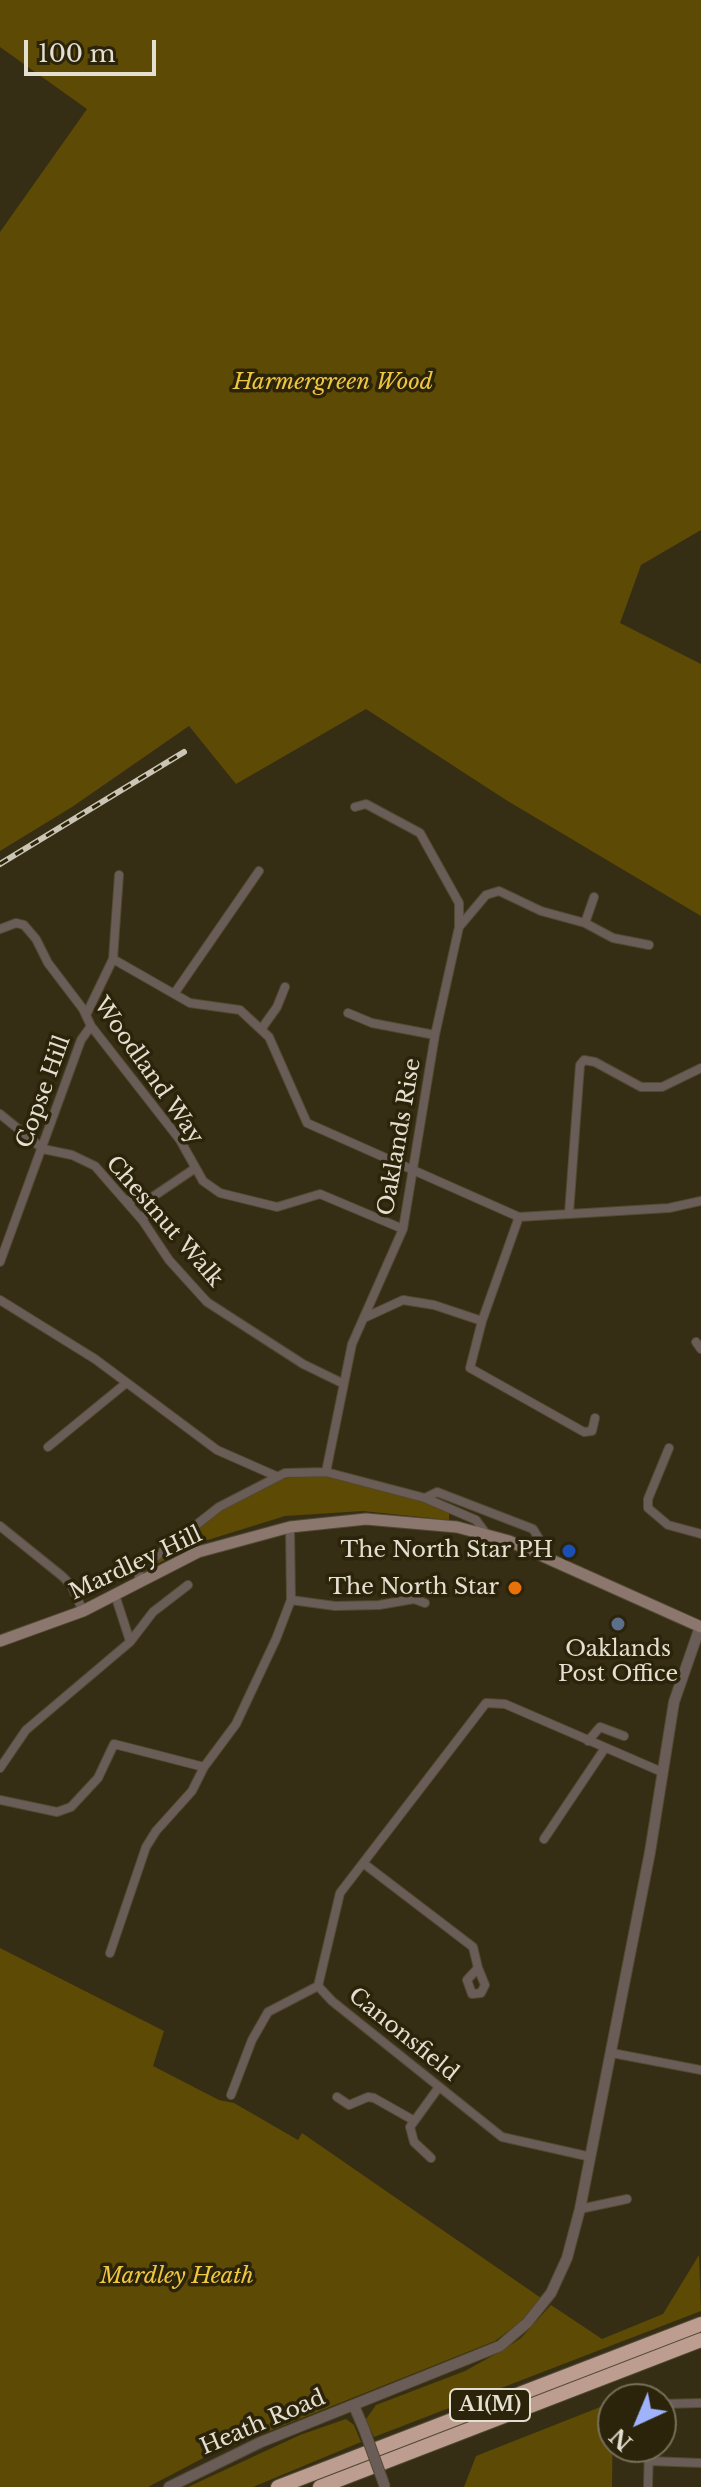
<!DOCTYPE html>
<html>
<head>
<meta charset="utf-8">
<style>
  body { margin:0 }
  #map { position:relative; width:701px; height:2487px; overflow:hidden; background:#362e14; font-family:"Libre Baskerville",serif }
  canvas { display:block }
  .north { position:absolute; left:597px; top:2383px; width:80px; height:80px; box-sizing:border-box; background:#2c240a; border:2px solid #766f59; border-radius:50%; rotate:224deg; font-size:22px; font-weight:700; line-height:32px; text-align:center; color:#e4dfd0 }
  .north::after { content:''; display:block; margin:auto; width:28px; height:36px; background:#9fb3fd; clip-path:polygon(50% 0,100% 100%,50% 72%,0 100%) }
  .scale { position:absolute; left:24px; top:40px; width:132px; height:36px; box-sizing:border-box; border:4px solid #e4dfd0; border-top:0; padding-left:10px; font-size:24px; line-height:28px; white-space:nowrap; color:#e4dfd0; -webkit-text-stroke:6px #2c240a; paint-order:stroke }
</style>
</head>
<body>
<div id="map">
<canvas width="701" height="2487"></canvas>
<div class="north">N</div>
<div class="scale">100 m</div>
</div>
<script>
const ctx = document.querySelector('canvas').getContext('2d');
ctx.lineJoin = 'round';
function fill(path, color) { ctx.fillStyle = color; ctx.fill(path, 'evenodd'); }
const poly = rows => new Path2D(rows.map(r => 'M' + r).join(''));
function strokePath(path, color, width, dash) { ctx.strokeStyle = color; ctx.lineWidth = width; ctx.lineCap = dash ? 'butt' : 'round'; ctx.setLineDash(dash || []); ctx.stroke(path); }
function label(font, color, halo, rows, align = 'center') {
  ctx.font = font + ' "Libre Baskerville",serif'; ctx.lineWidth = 7; ctx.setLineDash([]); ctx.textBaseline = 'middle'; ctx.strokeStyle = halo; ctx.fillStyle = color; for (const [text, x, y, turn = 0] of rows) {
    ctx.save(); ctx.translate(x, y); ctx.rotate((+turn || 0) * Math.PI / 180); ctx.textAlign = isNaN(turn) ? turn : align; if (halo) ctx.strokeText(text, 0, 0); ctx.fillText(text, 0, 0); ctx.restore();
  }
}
fill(poly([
  [0,0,701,0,701,530,641,565,620,623,701,664,701,916,506,800,366,709,236,784,189,726,72,807,0,851,0,232,87,109,0,47],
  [303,1475,327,1476,430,1501,449,1511,449,1520,363,1511,285,1516,198,1543,147,1569,217,1513,272,1481],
  [0,1948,164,2031,153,2066,219,2100,234,2103,298,2140,302,2133,541,2298,519,2323,495,2341,207,2456,148,2487,0,2487],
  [699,2255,701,2311,374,2437,366,2419,376,2405,465,2371,501,2351,521,2338,551,2305,602,2339,663,2314],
  [613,2402,612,2487,464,2487,476,2456],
  [346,2419,354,2425,361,2442,253,2487,188,2487,300,2435]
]), '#5d4a05');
const minor = poly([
  [355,807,366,804,420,833,459,903,459,926],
  [585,923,594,897],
  [0,929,16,923,24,925,36,939,48,963,83,1009,91,1026,180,1140,203,1181,220,1193,277,1207,320,1194,403,1229],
  [113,959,119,875],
  [174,994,259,871],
  [348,1013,372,1023,435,1035],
  [86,1015,113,959,190,1003,240,1010,269,1037,307,1123,519,1217,669,1208,701,1201],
  [262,1028,277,1007,285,987],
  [0,1114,43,1149,72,1155,95,1166,143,1221,169,1260,207,1302,303,1364,342,1383],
  [125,1200,148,1200],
  [569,1213,580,1065,584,1060,595,1062,641,1087,662,1087,701,1068],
  [519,1217,482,1321,470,1368,584,1432,592,1431,595,1418],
  [143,1221,148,1200,194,1169],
  [0,1262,81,1040,91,1026],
  [0,1300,95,1359,217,1450,276,1476],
  [364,1318,403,1300,434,1305,482,1321],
  [696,1342,701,1349],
  [48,1447,125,1384],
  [669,1448,648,1499,648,1508,668,1525,701,1534],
  [326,1472,352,1344,403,1229,435,1035,459,927,486,895,499,891,541,911,585,923,613,938,649,945],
  [425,1498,437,1492,533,1529,538,1537,533,1551],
  [0,1526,62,1576,71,1585,83,1611],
  [139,1581,139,1570,219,1507,285,1473,326,1472,425,1498,476,1520,487,1535],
  [115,1595,130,1641],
  [291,1600,335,1606,379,1605,414,1599,425,1603],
  [588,1741,600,1727,624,1736],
  [0,1768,26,1730,130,1642,153,1612,188,1585],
  [0,1800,57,1812,71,1807,98,1778,114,1744,204,1767],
  [544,1839,605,1748],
  [363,1863,473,1947,478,1968],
  [110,1953,146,1847,156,1831,192,1791,204,1767,236,1724,276,1639,291,1600,290,1527],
  [478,1968,485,1985,481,1993,472,1994,467,1980,478,1968],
  [318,1986,340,1893,486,1703,505,1704,662,1772],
  [318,1986,332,2001,502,2137,591,2157],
  [612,2053,701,2070],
  [231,2095,252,2040,268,2012,318,1986],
  [337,2097,349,2105,368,2097,374,2098,413,2120],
  [431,2158,414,2142,410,2127,439,2087],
  [580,2209,627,2199],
  [661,2404,701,2403],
  [629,2454,648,2454],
  [649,2461,701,2463],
  [648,2487,649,2447]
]);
const tertiary = poly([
  [354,2406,364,2429],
  [169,2487,261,2442,500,2346,527,2323,551,2293,567,2258,580,2209,650,1852,674,1702,700,1627]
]);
const secondary = poly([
  [0,1641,83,1611,198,1552,290,1527,366,1519,457,1527,509,1541,701,1627]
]);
const motorway = poly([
  [278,2487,701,2324],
  [320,2487,701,2340]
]);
strokePath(minor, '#524a32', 10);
strokePath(tertiary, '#524a32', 12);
strokePath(secondary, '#524a32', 13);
strokePath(motorway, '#524a32', 16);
strokePath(minor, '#6a5d58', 8);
strokePath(tertiary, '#6a5d58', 10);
strokePath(secondary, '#8c776f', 11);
strokePath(motorway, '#bc9d90', 14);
const rail = poly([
  [0,864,184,752]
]);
strokePath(rail, '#cac5b4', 6);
strokePath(rail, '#2c240a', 3, [9]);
const tertiaryBridge = poly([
  [364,2429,385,2487]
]);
strokePath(tertiaryBridge, '#524a32', 12, []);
strokePath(tertiaryBridge, '#6a5d58', 10);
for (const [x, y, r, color] of [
  [569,1551,8,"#1a4fb4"],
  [515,1588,8,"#e8710a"],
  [618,1624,8,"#5c6f8a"]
]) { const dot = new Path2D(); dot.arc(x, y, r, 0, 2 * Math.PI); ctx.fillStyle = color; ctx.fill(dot); strokePath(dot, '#2c240a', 3); }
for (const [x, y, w] of [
  [490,2405,80]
]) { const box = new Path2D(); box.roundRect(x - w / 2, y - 16, w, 32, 6); ctx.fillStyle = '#2c240a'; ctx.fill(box); strokePath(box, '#e4dfd0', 2); }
label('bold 20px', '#e4dfd0', null, [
  ["A1(M)",490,2405]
]);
label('italic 22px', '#efc640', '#2c240a', [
  ["Harmergreen Wood",333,383],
  ["Mardley Heath",177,2277]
]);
label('22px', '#e4dfd0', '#2c240a', [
  ["Woodland Way",148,1071,55],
  ["Copse Hill",44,1092,-70],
  ["Oaklands Rise",400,1137,-80],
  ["Chestnut Walk",164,1222,49],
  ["Mardley Hill",136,1564,-25],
  ["Canonsfield",403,2035,39],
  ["Heath Road",263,2423,-23]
]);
label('22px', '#e4dfd0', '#2c240a', [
  ["The North Star PH",553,1551],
  ["The North Star",499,1588],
  ["Oaklands",618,1650,"center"],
  ["Post Office",618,1675,"center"]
], 'right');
</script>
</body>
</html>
